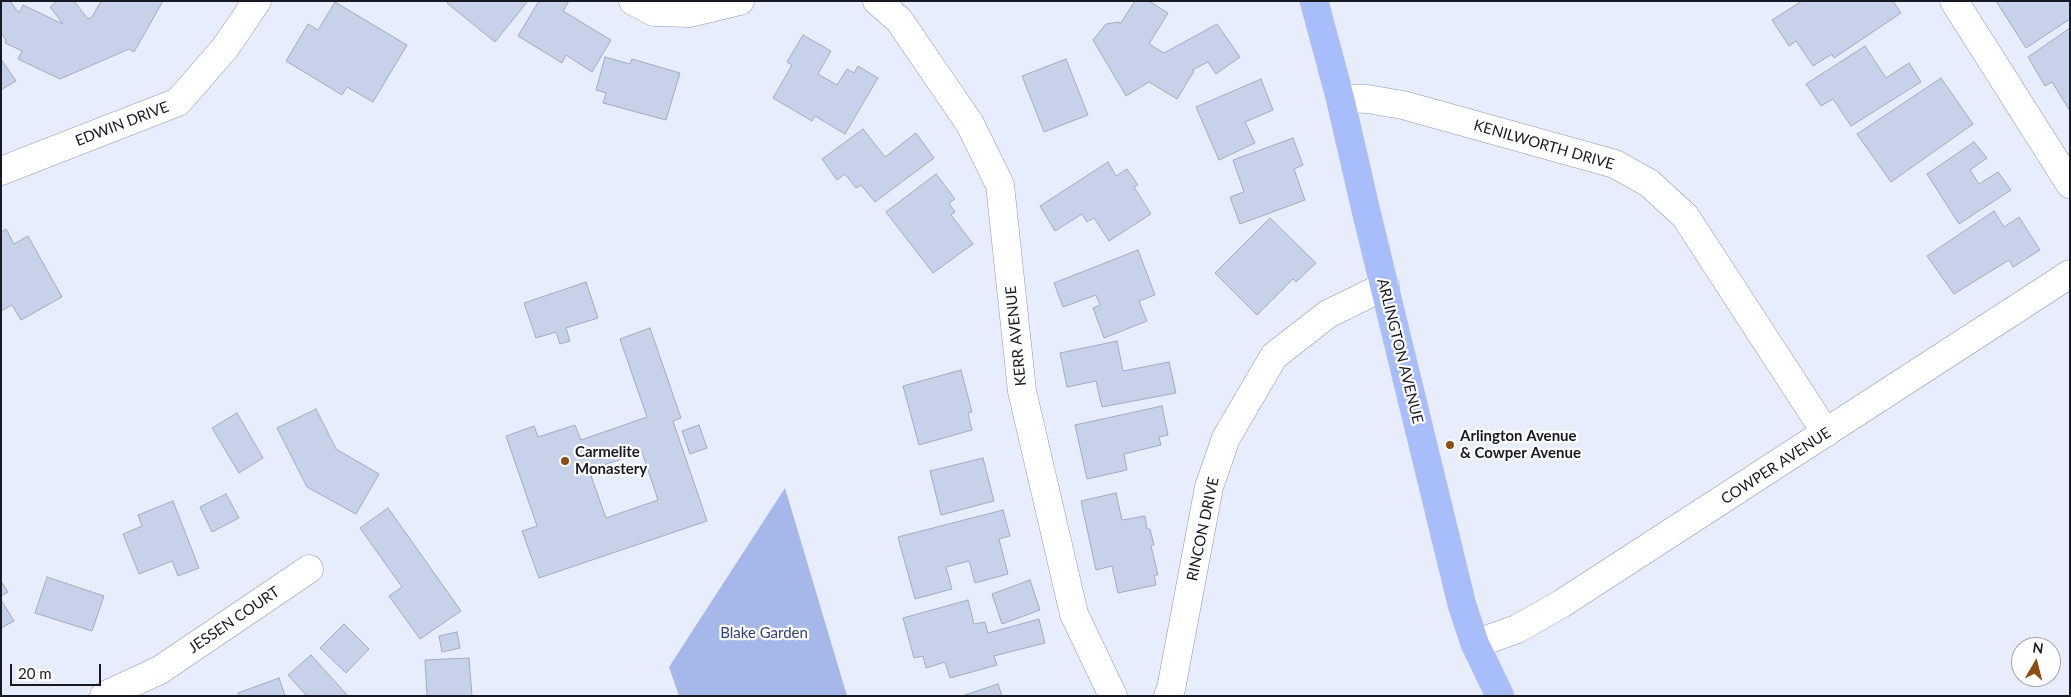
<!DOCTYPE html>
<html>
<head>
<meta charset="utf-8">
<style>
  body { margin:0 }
  #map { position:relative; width:2071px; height:697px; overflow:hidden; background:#e7edfc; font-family:Lato,sans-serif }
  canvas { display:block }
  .frame { position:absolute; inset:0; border:2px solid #171a23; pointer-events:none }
  .north { position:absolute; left:2011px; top:637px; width:50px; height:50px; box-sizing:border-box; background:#fff; border:1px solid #a2a3a7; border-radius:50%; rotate:8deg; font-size:14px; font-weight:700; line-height:20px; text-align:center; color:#171a23 }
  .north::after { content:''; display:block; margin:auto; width:18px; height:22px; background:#8c4e12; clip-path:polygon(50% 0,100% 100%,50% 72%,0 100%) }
  .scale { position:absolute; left:10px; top:664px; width:91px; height:22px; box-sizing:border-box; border:2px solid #171a23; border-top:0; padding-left:6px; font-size:15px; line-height:18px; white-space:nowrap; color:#171a23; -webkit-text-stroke:4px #fff; paint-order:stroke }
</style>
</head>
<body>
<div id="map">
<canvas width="2071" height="697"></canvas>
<div class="frame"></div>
<div class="north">N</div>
<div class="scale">20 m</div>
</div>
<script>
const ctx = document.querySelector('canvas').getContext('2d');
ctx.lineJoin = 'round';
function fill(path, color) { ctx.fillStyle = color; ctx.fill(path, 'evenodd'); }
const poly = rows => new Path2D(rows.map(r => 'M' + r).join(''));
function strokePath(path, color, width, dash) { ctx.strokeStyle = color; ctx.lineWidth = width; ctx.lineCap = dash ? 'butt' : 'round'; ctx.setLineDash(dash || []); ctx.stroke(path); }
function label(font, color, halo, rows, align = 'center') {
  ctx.font = font + ' Lato,sans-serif'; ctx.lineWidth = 4.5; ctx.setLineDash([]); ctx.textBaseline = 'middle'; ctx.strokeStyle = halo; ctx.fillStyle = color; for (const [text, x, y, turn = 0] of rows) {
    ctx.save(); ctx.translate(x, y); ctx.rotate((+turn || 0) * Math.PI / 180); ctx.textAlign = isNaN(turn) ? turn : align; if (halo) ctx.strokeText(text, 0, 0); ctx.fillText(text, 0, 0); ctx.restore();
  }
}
fill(poly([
  [785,488,847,696,679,696,669,667]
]), '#a5b8e9');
const building = poly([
  [1,1,10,1,19,13,23,5,63,24,50,7,57,1,74,1,88,19,92,17,101,1,163,1,134,52,129,49,60,79,18,59,22,51,5,43,6,40,1,33,1,1],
  [449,1,528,1,495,42,447,3,449,1],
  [539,1,569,1,563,11,611,40,592,72,566,55,562,63,518,36,539,1],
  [1135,1,1149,1,1168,13,1149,44,1164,53,1217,24,1240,57,1216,74,1208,62,1192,70,1194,71,1177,99,1149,82,1126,96,1093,40,1106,24,1119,22,1120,24,1135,1],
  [1802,1,1893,1,1901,13,1834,58,1832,54,1813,66,1796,41,1789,46,1772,20,1802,1],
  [1996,1,2070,1,2070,19,2026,48,1996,1],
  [335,2,407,45,373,102,347,87,342,95,286,61,308,24,318,30,335,2],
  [2070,28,2070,111,2052,82,2045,86,2028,57,2070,28],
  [803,35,831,51,818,74,837,85,847,69,854,73,858,66,878,78,845,134,815,116,812,121,773,98,792,65,787,62,803,35],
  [1865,46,1886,78,1909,63,1921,82,1851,126,1833,99,1821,106,1806,84,1865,46],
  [605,57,630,64,632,59,680,73,666,120,603,103,606,93,596,90,605,57],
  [1,59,16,81,1,90,1,59],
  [1066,59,1088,115,1044,132,1022,76,1066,59],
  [1941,78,1973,124,1891,182,1857,134,1941,78],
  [1261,79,1273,110,1245,122,1255,143,1219,160,1196,107,1261,79],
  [863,129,885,157,916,133,934,158,875,202,861,185,856,188,845,174,837,180,822,159,863,129],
  [1293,138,1303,165,1294,169,1305,200,1240,224,1230,197,1244,192,1233,160,1293,138],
  [1974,142,1987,158,1970,170,1979,184,1998,172,2011,190,1959,224,1927,174,1974,142],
  [1108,162,1116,176,1127,169,1138,185,1134,187,1151,214,1109,241,1094,218,1087,222,1082,214,1055,231,1040,206,1108,162],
  [936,174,955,199,949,203,955,212,951,215,973,244,933,273,886,212,936,174],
  [1994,211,2004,227,2019,217,2040,250,2013,267,2009,260,1954,294,1927,256,1994,211],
  [1270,218,1316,263,1296,282,1293,279,1257,315,1215,273,1270,218],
  [6,229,14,244,28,236,62,297,21,320,12,305,1,311,1,232,6,229],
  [1138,250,1155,295,1139,301,1147,321,1104,338,1093,308,1100,305,1096,295,1063,307,1054,283,1138,250],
  [586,282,598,318,566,328,570,341,560,344,556,332,536,338,524,303,586,282],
  [650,328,681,418,673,421,707,521,539,578,522,531,537,526,506,436,534,426,538,437,575,425,581,440,647,417,620,339,650,328],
  [642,452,658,500,606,518,589,470,642,452],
  [1117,341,1123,371,1169,362,1176,393,1102,407,1096,381,1067,387,1060,353,1117,341],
  [961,370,972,412,968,413,972,430,919,445,903,386,961,370],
  [1162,406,1168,435,1159,437,1161,445,1124,454,1127,470,1087,479,1075,425,1162,406],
  [316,409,336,449,379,474,356,514,307,487,277,428,316,409],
  [237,413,263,458,239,473,212,428,237,413],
  [699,425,707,448,690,454,682,431,699,425],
  [983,458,994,501,941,515,930,471,983,458],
  [1116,493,1122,520,1145,516,1147,529,1150,529,1154,545,1151,546,1158,575,1154,575,1156,585,1118,593,1112,566,1096,570,1081,501,1116,493],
  [226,494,239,518,212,532,200,507,226,494],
  [173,501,199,568,178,576,172,561,139,574,123,534,142,526,138,515,173,501],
  [388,508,461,611,420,639,389,596,402,587,360,528,388,508],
  [1003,510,1010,536,999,539,1008,574,975,583,969,561,946,567,952,589,915,599,898,537,1003,510],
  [47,577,104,596,92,631,35,613,47,577],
  [1030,580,1040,610,1002,624,992,594,1030,580],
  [1,581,8,592,1,596,1,581],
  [1,600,14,621,1,628,1,600],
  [968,600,974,624,985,622,988,633,1039,619,1045,643,994,656,997,665,950,678,945,662,926,668,923,656,914,658,903,618,968,600],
  [344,624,369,649,346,673,320,648,344,624],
  [457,632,460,648,442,652,439,636,457,632],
  [311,655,348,696,303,696,306,695,288,675,311,655],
  [469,658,472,696,427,696,425,660,469,658],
  [279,678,285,696,239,696,238,693,279,678],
  [998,684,1002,696,962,696,998,684]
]);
fill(building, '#c7d1e9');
strokePath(building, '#a1abc2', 1);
const minor = poly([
  [633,1,654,12,690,13,740,1],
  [877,1,899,20,970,124,1000,185,1022,391,1074,614,1113,696],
  [1954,1,2070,184],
  [1340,98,1367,99,1403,105,1615,164,1649,183,1685,216,1826,433],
  [1,171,178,102,225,48,257,1],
  [1475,644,1517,629,1561,604,2070,274],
  [104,696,160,670,309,569],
  [1168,696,1171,689,1209,487,1226,438,1274,356,1328,314,1385,286]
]);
const major = poly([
  [1314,1,1340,98,1366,211,1462,605,1475,644,1500,696]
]);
strokePath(minor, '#8e97ae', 29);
strokePath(major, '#d1d1d3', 29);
strokePath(minor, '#fff', 28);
strokePath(major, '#a8bdfb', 28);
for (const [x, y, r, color] of [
  [1450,445,5,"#8c4e12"],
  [565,461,5,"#8c4e12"]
]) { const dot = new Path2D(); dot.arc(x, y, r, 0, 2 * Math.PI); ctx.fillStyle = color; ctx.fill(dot); strokePath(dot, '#fff', 2); }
label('15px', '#171a23', '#fff', [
  ["EDWIN DRIVE",122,124,-21],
  ["KENILWORTH DRIVE",1544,145,16],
  ["KERR AVENUE",1016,336,-96],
  ["ARLINGTON AVENUE",1400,351,76],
  ["COWPER AVENUE",1776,466,-33],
  ["RINCON DRIVE",1203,529,-78],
  ["JESSEN COURT",234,620,-34]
]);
label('bold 15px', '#171a23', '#fff', [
  ["Arlington Avenue",1460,436],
  ["& Cowper Avenue",1460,453],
  ["Carmelite",575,452],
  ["Monastery",575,469]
], 'left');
label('15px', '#2c3f7b', '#fff', [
  ["Blake Garden",764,633]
]);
</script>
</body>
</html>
